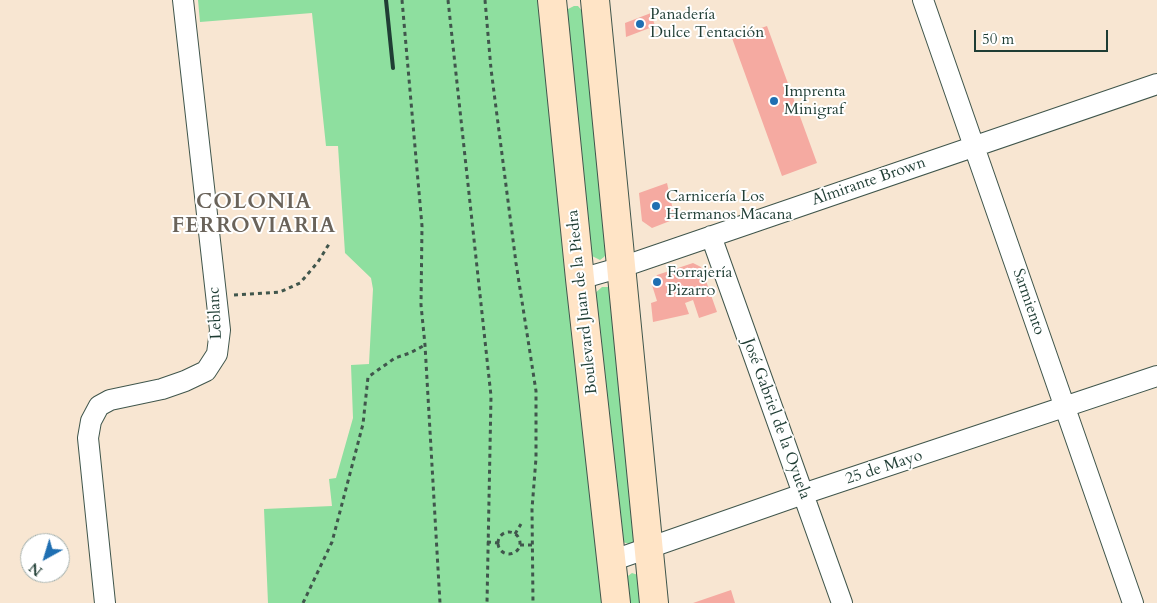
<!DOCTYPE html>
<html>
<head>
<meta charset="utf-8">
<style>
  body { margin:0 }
  #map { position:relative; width:1157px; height:603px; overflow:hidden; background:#f8e6d2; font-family:Cardo,serif }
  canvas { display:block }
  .north { position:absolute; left:20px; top:533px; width:50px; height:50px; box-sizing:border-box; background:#fff; border:1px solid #a5b1ae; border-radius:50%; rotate:219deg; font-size:14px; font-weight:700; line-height:20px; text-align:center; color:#1f3d34 }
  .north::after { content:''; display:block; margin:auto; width:18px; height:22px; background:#1f6fb2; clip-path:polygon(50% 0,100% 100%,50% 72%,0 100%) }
  .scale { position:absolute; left:974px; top:30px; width:134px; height:22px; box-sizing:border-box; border:2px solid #1f3d34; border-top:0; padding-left:6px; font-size:15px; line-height:18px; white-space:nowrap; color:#1f3d34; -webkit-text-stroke:4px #fff; paint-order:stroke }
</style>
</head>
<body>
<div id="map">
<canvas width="1157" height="603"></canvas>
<div class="north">N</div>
<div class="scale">50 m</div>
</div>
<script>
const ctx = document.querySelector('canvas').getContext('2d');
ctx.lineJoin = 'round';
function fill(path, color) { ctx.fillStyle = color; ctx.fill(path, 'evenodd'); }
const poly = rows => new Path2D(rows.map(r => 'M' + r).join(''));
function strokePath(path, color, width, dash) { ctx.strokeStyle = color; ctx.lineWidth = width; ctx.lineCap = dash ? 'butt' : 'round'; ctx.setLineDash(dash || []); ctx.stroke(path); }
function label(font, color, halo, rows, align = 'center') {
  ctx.font = font + ' Cardo,serif'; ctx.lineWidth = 4; ctx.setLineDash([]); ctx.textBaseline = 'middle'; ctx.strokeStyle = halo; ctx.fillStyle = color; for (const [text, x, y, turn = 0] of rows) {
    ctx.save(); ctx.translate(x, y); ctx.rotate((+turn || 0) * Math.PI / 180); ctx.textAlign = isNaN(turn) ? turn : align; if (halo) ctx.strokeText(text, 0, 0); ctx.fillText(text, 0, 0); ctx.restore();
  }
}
fill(poly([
  [198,0,539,0,603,603,268,603,264,509,332,506,329,479,336,478,353,418,351,365,369,364,373,289,371,278,345,253,338,146,326,146,312,13,200,22],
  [574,6,578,6,583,12,607,253,604,257,600,260,590,255,566,15,568,9],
  [602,287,608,287,613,290,635,541,629,544,623,542,594,294],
  [632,573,638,575,645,603,626,603,625,578]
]), '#8edf9f');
fill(poly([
  [651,13,655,26,626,37,625,23],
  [767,26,817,163,782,176,732,38],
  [667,183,675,219,652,228,642,221,639,193],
  [693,263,701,267,717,312,699,318,693,300,685,303,689,314,653,322,651,303,657,301,652,285,657,275],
  [731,590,735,603,693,603]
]), '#f5aaa1');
const street = poly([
  [923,0,1133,603],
  [711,236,842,603],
  [580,279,622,267,1157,84],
  [611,561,803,494,1157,376],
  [105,603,88,438,91,421,99,406,110,400,162,389,185,381,206,371,217,354,220,330,183,0]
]);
const secondary = poly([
  [552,0,580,279,616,603],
  [595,0,654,603]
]);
strokePath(street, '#40564c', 22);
strokePath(secondary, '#40564c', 30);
strokePath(poly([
  [402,0,422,226,421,305,425,345,440,603],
  [448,0,491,396,487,603],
  [485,0,491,69,516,263,536,391,536,458,532,509,533,603],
  [234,295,280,292,300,283,318,262,329,244],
  '498 543a11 11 0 1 1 22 0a11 11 0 1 1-22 0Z',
  [515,534,521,524],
  [487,542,499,543],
  [520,545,532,545],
  [303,603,332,542,363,424,368,377,395,358,410,353,425,345]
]), '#40564c', 3, [4, 4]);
strokePath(street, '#fff', 20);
strokePath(secondary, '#ffe4c6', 28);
strokePath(poly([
  [386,0,393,68]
]), '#1f3d34', 4);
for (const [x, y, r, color] of [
  [640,24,5,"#1f6fb2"],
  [774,101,5,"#1f6fb2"],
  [656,206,5,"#1f6fb2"],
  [657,282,5,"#1f6fb2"]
]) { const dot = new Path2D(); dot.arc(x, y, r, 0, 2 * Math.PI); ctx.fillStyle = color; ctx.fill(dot); strokePath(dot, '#fff', 2); }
label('16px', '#1f3d34', '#fff', [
  ["Panadería",650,15],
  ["Dulce Tentación",650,33],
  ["Imprenta",784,92],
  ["Minigraf",784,110],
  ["Carnicería Los",666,197],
  ["Hermanos Macana",666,215],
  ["Forrajería",667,273],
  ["Pizarro",667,291]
], 'left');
label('16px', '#1f3d34', '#fff', [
  ["Almirante Brown",869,182,-19],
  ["Boulevard Juan de la Piedra",583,302,-96],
  ["Sarmiento",1028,302,71],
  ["Leblanc",216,313,-93],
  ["José Gabriel de la Oyuela",776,419,70],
  ["25 de Mayo",884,468,-18]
]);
ctx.letterSpacing = '1px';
label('bold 21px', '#6a635a', '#fff', [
  ["COLONIA",254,203],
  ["FERROVIARIA",254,227]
]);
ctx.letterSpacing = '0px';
</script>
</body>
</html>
